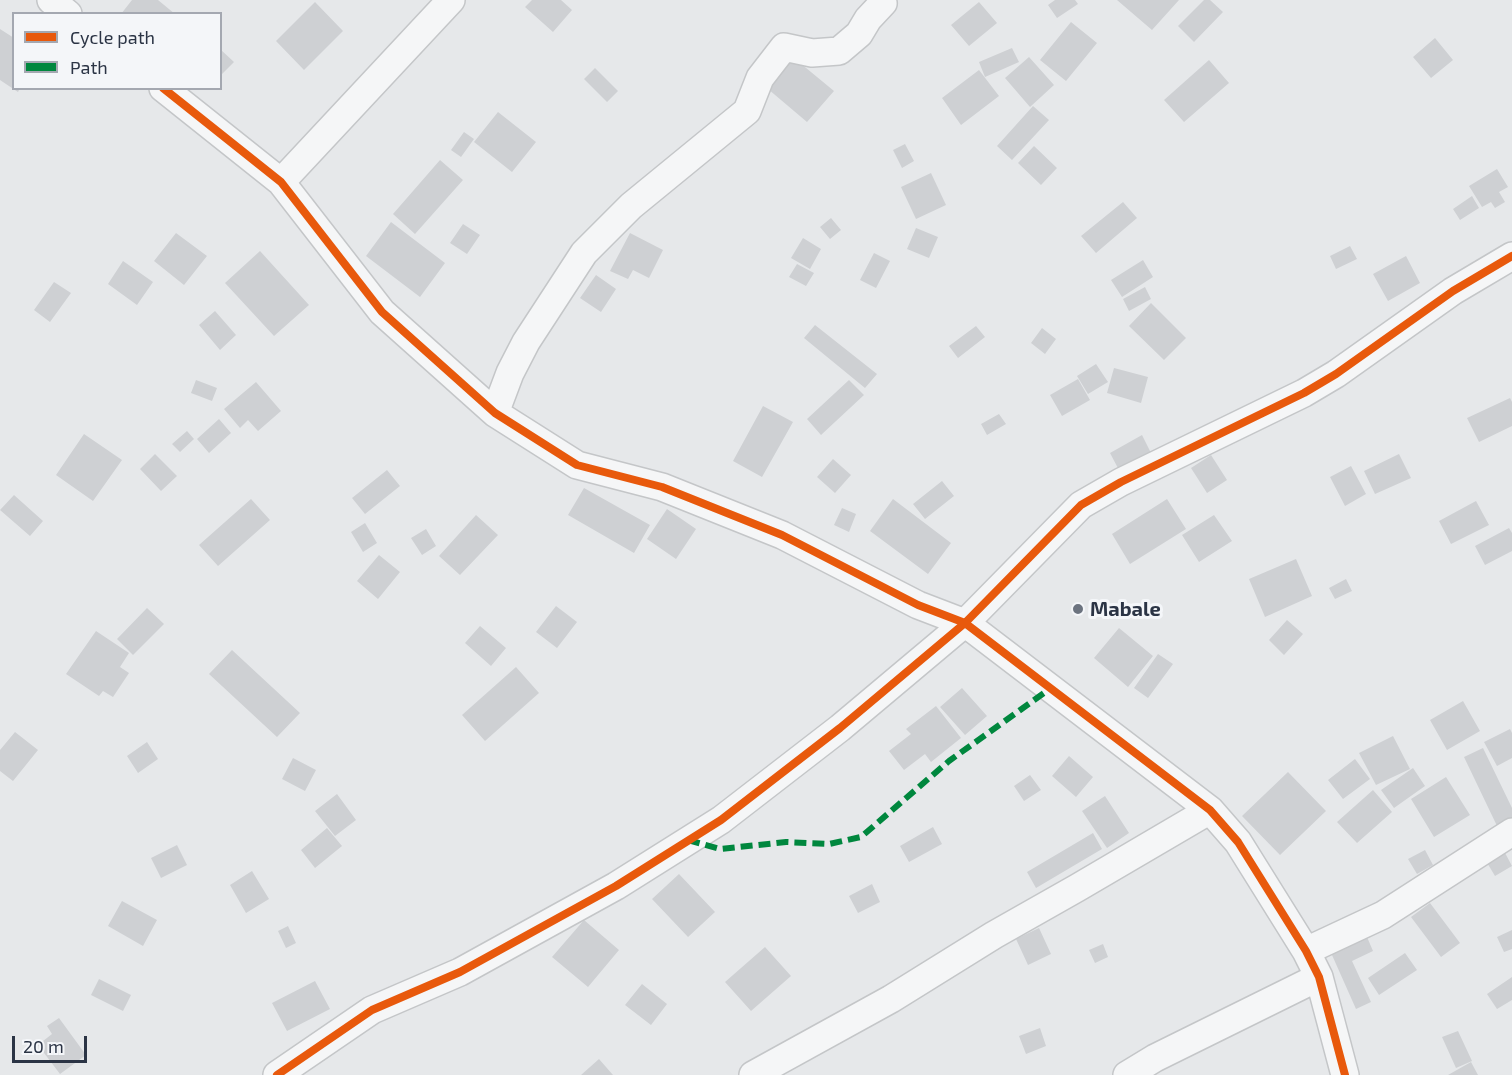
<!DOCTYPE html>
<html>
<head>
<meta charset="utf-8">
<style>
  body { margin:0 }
  #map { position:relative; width:1512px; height:1075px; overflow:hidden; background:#e6e8ea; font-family:"Exo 2",sans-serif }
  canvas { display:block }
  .legend { position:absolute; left:12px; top:12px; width:210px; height:78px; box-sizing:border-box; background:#f4f6f9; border:2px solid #a4a8b1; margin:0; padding:8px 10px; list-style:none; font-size:18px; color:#2b3445 }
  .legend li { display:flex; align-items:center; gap:12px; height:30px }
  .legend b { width:30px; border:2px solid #a4a8b1 }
  .scale { position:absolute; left:12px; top:1036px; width:75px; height:27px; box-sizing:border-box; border:3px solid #2b3445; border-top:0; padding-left:8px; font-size:18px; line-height:21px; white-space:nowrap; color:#2b3445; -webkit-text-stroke:4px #f4f6f9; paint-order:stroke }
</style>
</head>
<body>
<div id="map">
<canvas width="1512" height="1075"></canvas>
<ul class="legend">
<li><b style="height:8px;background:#e8590c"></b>Cycle path</li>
<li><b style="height:8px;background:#00873e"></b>Path</li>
</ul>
<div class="scale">20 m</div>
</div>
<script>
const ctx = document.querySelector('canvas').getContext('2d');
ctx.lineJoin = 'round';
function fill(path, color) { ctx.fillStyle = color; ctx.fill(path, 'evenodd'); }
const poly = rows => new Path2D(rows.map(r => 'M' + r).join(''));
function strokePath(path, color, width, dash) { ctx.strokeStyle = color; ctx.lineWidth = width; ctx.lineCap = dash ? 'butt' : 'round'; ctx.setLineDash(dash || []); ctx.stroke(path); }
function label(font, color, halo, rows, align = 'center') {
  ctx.font = font + ' "Exo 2",sans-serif'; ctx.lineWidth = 6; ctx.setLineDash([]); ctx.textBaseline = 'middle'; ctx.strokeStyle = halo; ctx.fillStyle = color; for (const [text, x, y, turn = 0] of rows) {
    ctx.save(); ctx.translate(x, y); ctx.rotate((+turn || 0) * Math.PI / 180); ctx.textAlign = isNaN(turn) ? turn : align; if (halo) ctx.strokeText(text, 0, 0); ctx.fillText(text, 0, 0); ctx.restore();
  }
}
fill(poly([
  [132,0,158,0,175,14,121,14],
  [532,0,561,0,572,10,553,32,525,7],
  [1055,0,1075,0,1078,4,1057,18,1048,5],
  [1117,0,1179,0,1152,30],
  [1204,0,1210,0,1223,12,1194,42,1178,26],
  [315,2,343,31,304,70,276,41],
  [979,2,997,23,969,46,951,25],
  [1071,22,1097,43,1066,81,1040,60],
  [0,29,14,38,14,88,20,88,18,92,0,80],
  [1435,38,1453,60,1431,78,1413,57],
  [1012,48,1019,62,985,77,979,62],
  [220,49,234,62,220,76],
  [1029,57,1054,85,1030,107,1005,78],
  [794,58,834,91,807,122,768,89],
  [1209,60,1229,83,1184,122,1164,100],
  [595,68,618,91,607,102,584,79],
  [979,70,999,96,961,125,942,98],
  [1033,106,1049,120,1012,160,997,146],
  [498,112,536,142,512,172,474,142],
  [464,132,474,139,461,157,451,150],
  [905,144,914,161,902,168,893,150],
  [1034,146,1057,168,1041,185,1018,163],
  [440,160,463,180,415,234,393,214],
  [1497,169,1508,187,1499,192,1505,202,1495,208,1491,202,1482,207,1469,186],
  [931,173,946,205,916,219,901,187],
  [1472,196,1479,208,1460,220,1453,209],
  [1123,202,1137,218,1096,253,1081,236],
  [831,218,841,230,830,239,820,227],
  [391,222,445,263,420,297,366,256],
  [463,224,480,235,467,254,450,243],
  [916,228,938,237,929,258,907,249],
  [176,233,207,256,184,285,154,261],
  [630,233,663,250,649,278,633,270,628,279,610,271],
  [803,238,821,249,810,269,791,258],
  [1350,246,1357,259,1336,269,1330,256],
  [260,251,309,305,274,336,225,283],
  [874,253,890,261,876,288,860,280],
  [1406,256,1420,283,1388,301,1373,274],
  [1143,260,1153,277,1122,297,1111,280],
  [123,261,153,282,137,305,108,284],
  [797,264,814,273,806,286,789,277],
  [596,275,616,289,601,312,580,298],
  [54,282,71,293,50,322,34,310],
  [1145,287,1151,299,1129,311,1123,299],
  [1151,303,1186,338,1164,360,1129,326],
  [215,311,236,335,220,350,199,325],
  [815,325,877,374,865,388,804,338],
  [976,326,985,337,958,358,949,346],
  [1042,328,1056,339,1045,354,1031,343],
  [1096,364,1108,382,1088,394,1077,376],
  [1114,368,1148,377,1141,403,1107,393],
  [1078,379,1090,400,1062,416,1050,395],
  [196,380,217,388,212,401,191,393],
  [849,380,864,395,821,435,807,419],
  [256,382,281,411,258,431,248,420,240,428,224,409],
  [1510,398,1512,402,1512,426,1479,442,1467,418],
  [763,406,793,422,762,477,733,461],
  [999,414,1006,424,987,435,981,424],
  [219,419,231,433,209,453,197,439],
  [187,431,194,439,180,452,172,444],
  [84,434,122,460,93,501,56,475],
  [1142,435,1152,455,1120,472,1110,453],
  [155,454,177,476,161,491,140,469],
  [1399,454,1411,478,1375,494,1364,471],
  [1211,455,1227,480,1207,493,1191,468],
  [833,459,851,475,835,493,817,477],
  [1351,466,1366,494,1345,506,1330,477],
  [387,470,400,486,365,514,352,498],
  [942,481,954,496,925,519,913,504],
  [584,488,650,525,634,553,568,515],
  [14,495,43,521,30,536,0,510],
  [251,499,270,520,218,566,199,545],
  [893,499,951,543,928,574,870,531],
  [1167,499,1186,529,1130,564,1112,534],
  [1476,501,1489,525,1451,544,1439,521],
  [842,508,856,514,849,532,834,525],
  [667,509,696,529,676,559,647,539],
  [476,515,498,535,460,575,439,556],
  [1214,515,1232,541,1199,562,1182,535],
  [365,523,377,543,363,552,351,532],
  [1509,528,1512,533,1512,551,1485,565,1475,546],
  [426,529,436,546,422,555,411,538],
  [379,555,400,572,378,599,357,581],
  [1296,559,1312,596,1265,617,1249,579],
  [1346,579,1352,591,1335,599,1329,588],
  [556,606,577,622,557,648,536,632],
  [147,608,164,624,133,655,117,639],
  [1287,620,1303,634,1284,655,1269,640],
  [480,626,506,648,491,666,465,643],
  [1119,628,1153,656,1128,687,1094,658],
  [96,631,129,653,120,667,129,673,113,697,103,691,99,696,66,674],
  [232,650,300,713,277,737,209,674],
  [1158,654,1173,664,1148,698,1134,688],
  [516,667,539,693,485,741,462,715],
  [962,688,987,716,965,735,940,707],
  [1463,701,1480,731,1447,750,1430,720],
  [936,706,961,738,931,762,925,754,904,770,889,751,911,734,906,729],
  [1510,729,1512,733,1512,758,1497,766,1484,742],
  [15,732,38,750,13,781,0,771,0,750],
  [1393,736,1410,769,1376,785,1359,753],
  [147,742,158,759,138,773,127,756],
  [1483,748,1512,808,1512,821,1498,828,1464,757],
  [1069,756,1093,777,1076,797,1052,776],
  [293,758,316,770,305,791,282,779],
  [1355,759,1370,779,1343,799,1328,780],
  [1413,768,1425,786,1394,808,1381,790],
  [1288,772,1326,811,1280,855,1242,816],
  [1030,775,1041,790,1024,801,1014,786],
  [1446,777,1470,815,1434,837,1411,799],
  [1373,790,1392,812,1357,843,1337,822],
  [337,794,356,820,335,836,315,811],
  [1105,796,1129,833,1107,848,1082,811],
  [933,827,942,844,909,862,900,846],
  [327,828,342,846,315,868,301,850],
  [1093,833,1102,849,1036,888,1027,872],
  [177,845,187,865,161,878,151,858],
  [1425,850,1433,865,1417,874,1408,859],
  [1504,851,1512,866,1495,876,1486,861],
  [252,871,269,899,246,913,230,885],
  [679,874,715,912,688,937,652,899],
  [872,884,880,902,858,913,849,896],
  [122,901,157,920,143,946,108,926],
  [1430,903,1460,943,1441,957,1411,917],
  [584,920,619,950,588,987,552,957],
  [288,926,296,943,286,948,278,931],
  [1039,928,1051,954,1028,965,1016,939],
  [1364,930,1373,951,1352,961,1371,1002,1356,1009,1328,946],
  [1512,930,1512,949,1504,952,1497,937],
  [1103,944,1108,957,1095,963,1089,950],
  [765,947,791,976,751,1011,725,982],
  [1405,953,1417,970,1379,995,1368,978],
  [1512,977,1512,1000,1497,1009,1487,994],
  [99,979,131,995,123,1011,91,995],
  [315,981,330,1009,287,1031,272,1003],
  [642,984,667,1004,651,1025,625,1005],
  [59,1018,86,1055,60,1074,38,1045,52,1034,47,1026],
  [1040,1028,1046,1046,1026,1054,1019,1036],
  [1458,1031,1472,1061,1456,1068,1442,1037],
  [599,1059,613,1075,581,1075],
  [1471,1062,1478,1075,1448,1075]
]), '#ced0d3');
const minor = poly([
  [51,0,68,14],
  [163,88,281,182,382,312,495,413,577,465,662,487,782,535,918,605,965,623,1210,810,1238,842,1306,951,1319,977,1345,1075],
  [281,182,451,0],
  [495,413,510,373,526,342,584,253,631,206,747,111,760,78,784,47,812,53,839,51,859,34,868,19,883,3,882,0],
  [1306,951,1383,915,1512,832],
  [277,1075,372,1010,460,972,616,886,721,820,840,728,965,623,1081,505,1121,482,1304,393,1336,374,1453,291,1512,256],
  [753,1075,891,999,994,935,1077,888,1210,810],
  [1127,1075,1155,1058,1319,977]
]);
strokePath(minor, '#c4c6c8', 30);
strokePath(minor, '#f5f6f7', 27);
strokePath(poly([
  [688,840,720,849,786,842,829,844,861,837,949,761,1051,688]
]), '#00873e', 6, [12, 6]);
strokePath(poly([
  [163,88,281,182,382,312,495,413,577,465,662,487,782,535,918,605,965,623,1210,810,1238,842,1306,951,1319,977,1345,1075],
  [277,1075,372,1010,460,972,616,886,721,820,840,728,965,623,1081,505,1121,482,1304,393,1336,374,1453,291,1512,256]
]), '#e8590c', 8);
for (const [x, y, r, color] of [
  [1078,609,6,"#6c737f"]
]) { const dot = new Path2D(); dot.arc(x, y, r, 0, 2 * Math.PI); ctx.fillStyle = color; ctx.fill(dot); strokePath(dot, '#f4f6f9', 2); }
label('bold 20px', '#2b3445', '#f4f6f9', [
  ["Mabale",1090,609]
], 'left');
</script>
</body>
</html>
